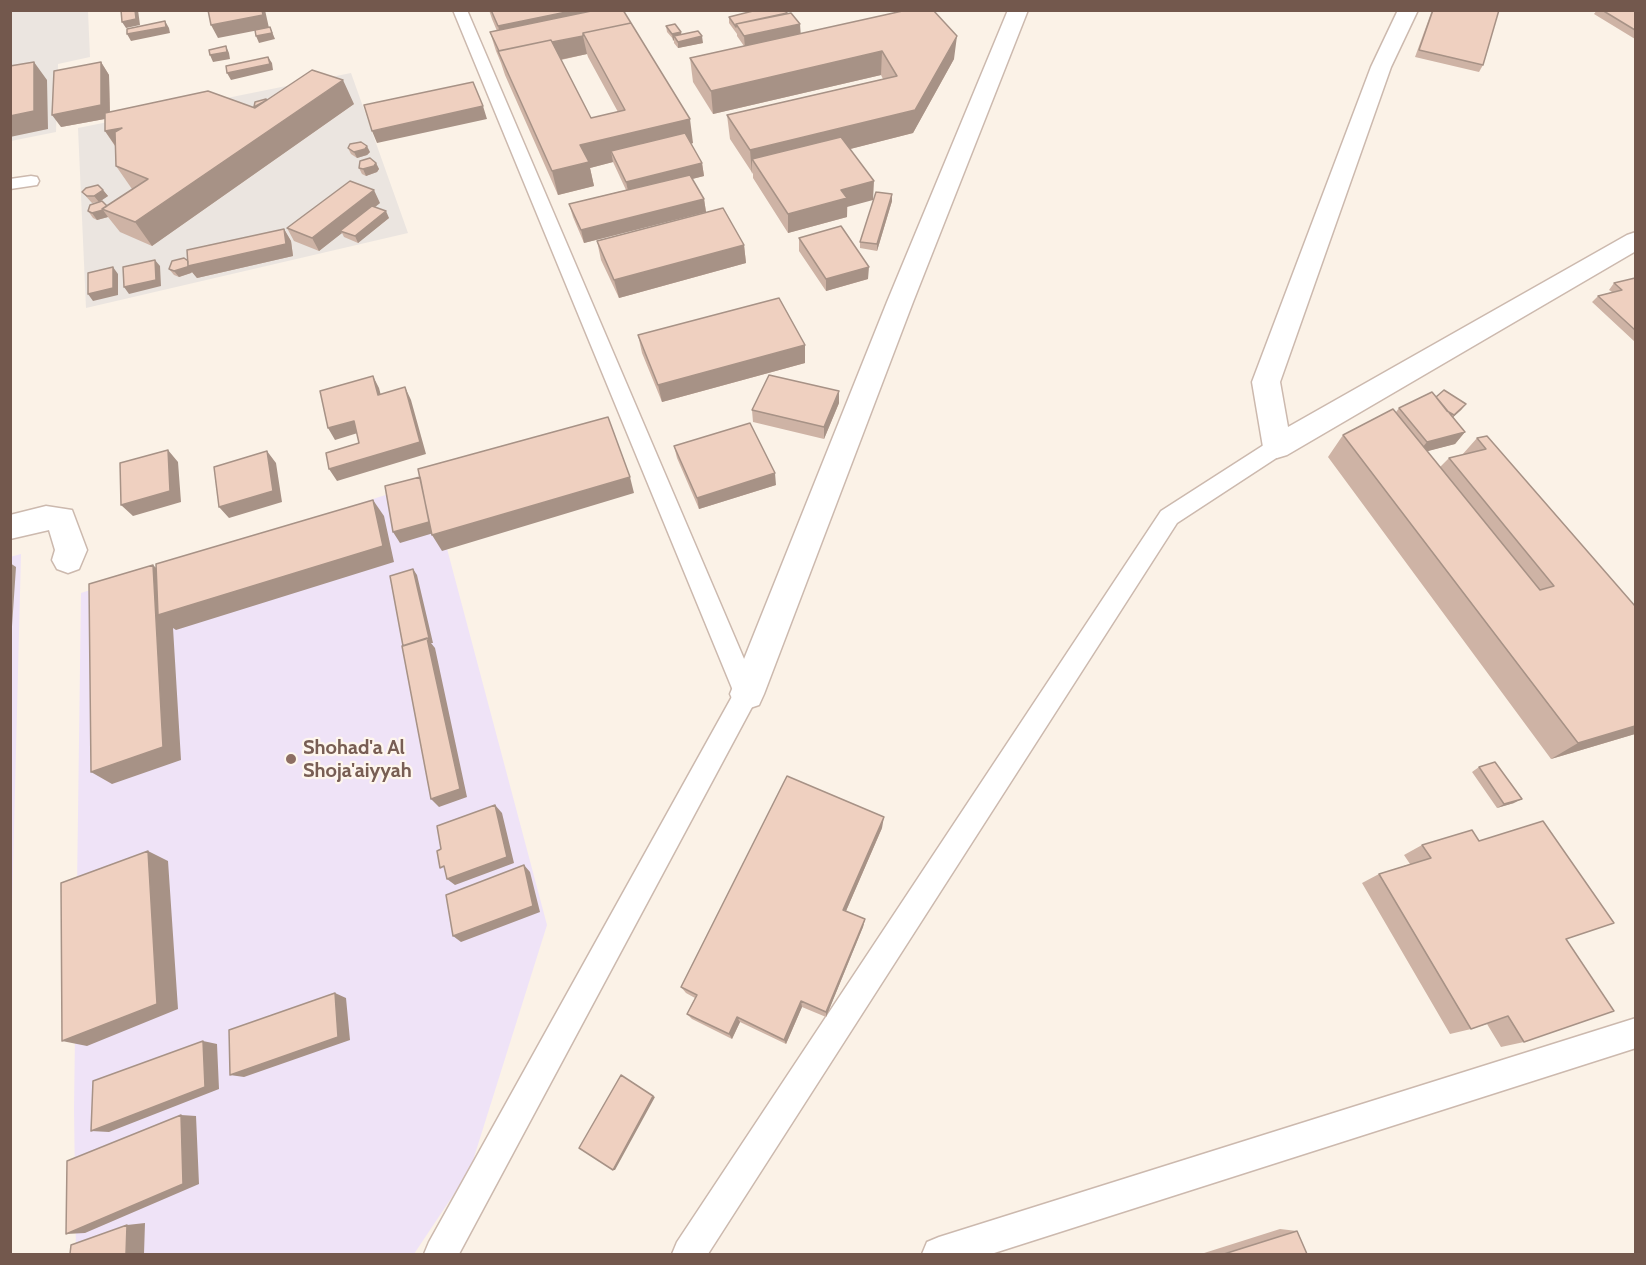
<!DOCTYPE html>
<html>
<head>
<meta charset="utf-8">
<style>
  body { margin:0 }
  #map { position:relative; width:1646px; height:1265px; overflow:hidden; background:#fbf2e7; font-family:Cabin,sans-serif }
  canvas { display:block }
  .frame { position:absolute; inset:0; border:12px solid #73584d; pointer-events:none }
</style>
</head>
<body>
<div id="map">
<canvas width="1646" height="1265"></canvas>
<div class="frame"></div>
</div>
<script>
const ctx = document.querySelector('canvas').getContext('2d');
ctx.lineJoin = 'round';
function fill(path, color) { ctx.fillStyle = color; ctx.fill(path, 'evenodd'); }
const poly = rows => new Path2D(rows.map(r => 'M' + r).join(''));
function strokePath(path, color, width, dash) { ctx.strokeStyle = color; ctx.lineWidth = width; ctx.lineCap = dash ? 'butt' : 'round'; ctx.setLineDash(dash || []); ctx.stroke(path); }
function label(font, color, halo, rows, align = 'center') {
  ctx.font = font + ' Cabin,sans-serif'; ctx.lineWidth = 4.5; ctx.setLineDash([]); ctx.textBaseline = 'middle'; ctx.strokeStyle = halo; ctx.fillStyle = color; for (const [text, x, y, turn = 0] of rows) {
    ctx.save(); ctx.translate(x, y); ctx.rotate((+turn || 0) * Math.PI / 180); ctx.textAlign = isNaN(turn) ? turn : align; if (halo) ctx.strokeText(text, 0, 0); ctx.fillText(text, 0, 0); ctx.restore();
  }
}
fill(poly([
  [11,11,88,11,90,57,58,64,56,132,11,141],
  [351,73,408,233,86,308,78,128]
]), '#ebe5e0');
fill(poly([
  [429,481,547,925,470,1170,414,1254,76,1254,74,1109,81,593],
  [21,554,11,946,10,557]
]), '#efe3f7');
const service = poly([
  [453,10,467,10,759,694,459,1254,424,1254,429,1242,734,693,453,10],
  [31,176,37,177,39,181,37,185,10,189,10,179,31,176],
  [1277,439,1284,441,1288,447,1284,453,1177,523,708,1254,672,1254,677,1242,1161,511,1270,441,1277,439],
  [1636,1018,1636,1048,991,1254,922,1254,927,1242,939,1237,1636,1018]
]);
const minor = poly([
  [1008,10,1028,10,913,302,764,694,759,705,747,709,735,705,730,694,887,302,1008,10],
  [1398,10,1418,10,1391,67,1280,382,1288,427,1627,235,1636,232,1636,251,1287,455,1277,458,1267,455,1263,447,1252,382,1371,67,1398,10],
  [46,506,72,510,87,550,79,569,68,573,57,569,52,560,55,550,49,530,10,539,10,515,46,506]
]);
strokePath(service, '#ccb9ae', 3);
strokePath(minor, '#ccb9ae', 3);
fill(service, '#fff');
fill(minor, '#fff');
fill(poly([
  [489,10,623,10,693,143,691,144,702,163,704,176,692,179,704,199,706,212,584,243,573,217,569,204,626,190,613,162,590,168,594,186,558,195,505,75,501,63,496,51,490,32,497,31,492,19],
  [587,54,588,57,618,112,591,118,561,60],
  [1432,10,1499,10,1483,65,1479,72,1415,57],
  [1597,10,1635,10,1635,39,1594,14],
  [729,17,800,34,954,59,913,133,850,149,847,217,788,233,753,178,753,174,730,139,727,115,883,79,881,75,713,114,693,82,690,58,744,46,737,36,737,34,729,23],
  [666,26,681,34,703,43,678,48,674,43,674,40,667,32],
  [101,62,109,75,110,112,255,108,267,100,354,104,152,246,120,232,108,217,97,220,93,218,88,211,107,206,132,189,116,166,115,146,105,131,105,119,61,127],
  [348,148,370,152,367,155,357,158,351,154],
  [376,163,379,169,377,172,366,176,362,174,359,168],
  [103,190,108,196,99,202,92,203,82,192],
  [892,194,892,201,877,251,860,248,860,242],
  [380,203,375,207,389,218,358,243,344,237,342,233,319,251,294,241,287,228],
  [284,229,291,241,293,256,197,278,192,272,191,273,179,277,174,275,169,269],
  [799,238,868,279,826,291,799,251],
  [597,241,744,245,746,263,619,298,601,260],
  [1635,278,1635,342,1592,302,1598,296,1612,292,1609,290,1614,283],
  [638,335,805,363,662,402,642,353],
  [1436,397,1466,404,1461,410,1453,417,1465,432,1455,444,1427,451,1440,467,1449,458,1462,455,1477,438,1487,436,1635,734,1551,759,1328,457,1343,435,1396,412,1399,408],
  [839,403,824,439,753,422,752,410],
  [674,446,776,485,699,509,677,458],
  [1479,767,1514,803,1497,808,1472,772],
  [882,828,846,911,865,919,863,927,826,1017,802,1007,786,1044,740,1022,732,1039,692,1019,687,1014,695,998,686,993,681,987],
  [1479,841,1566,939,1524,1042,1501,1047,1487,1024,1471,1029,1450,1034,1362,883,1379,874,1410,864,1404,855,1422,845],
  [1280,1229,1297,1231,1307,1254,1201,1254]
]), '#ceb3a5');
fill(poly([
  [135,10,138,10,140,25,126,28,122,22],
  [262,10,265,10,269,28,218,38,211,25],
  [576,10,615,10,503,45,498,26],
  [165,21,169,28,170,33,131,41,127,34],
  [800,24,801,37,745,48,744,36],
  [270,27,275,39,259,43,256,36],
  [681,32,682,39,674,36,674,40,673,41,672,34],
  [583,36,587,54,507,71,500,53],
  [702,36,703,43,678,48,678,42],
  [957,36,954,59,913,133,760,172,752,159,752,174,750,150,915,110],
  [226,46,229,53,230,59,213,62,210,55],
  [882,51,881,75,713,114,711,91],
  [268,57,272,63,273,70,231,80,227,73],
  [34,62,47,80,48,129,10,137,10,116],
  [101,62,109,75,110,118,61,127,52,115],
  [343,80,354,104,152,246,135,222],
  [483,106,487,119,377,143,372,131],
  [690,119,693,143,616,162,611,151,613,162,590,168,594,186,558,195,552,171,580,145],
  [122,128,121,154,105,131],
  [367,146,370,152,367,155,357,158,354,152],
  [376,163,379,169,377,172,366,176,363,169],
  [702,163,704,176,629,195,626,182],
  [874,181,873,200,847,207,847,217,788,233,788,214,841,190],
  [103,190,108,196,99,202,94,196],
  [374,190,380,203,343,232,340,231,342,233,319,251,312,238],
  [892,194,892,201,877,251,877,244],
  [704,199,706,212,584,243,581,230],
  [103,210,108,217,97,220,92,213],
  [386,211,389,218,358,243,355,236],
  [284,229,291,241,293,256,197,278,192,272,191,273,179,277,174,271,190,263],
  [744,245,746,263,619,298,614,280],
  [155,260,160,266,161,286,129,294,124,287],
  [113,267,118,274,118,295,93,301,88,294],
  [869,267,868,279,826,291,826,279],
  [805,345,805,363,662,402,658,385],
  [373,376,379,388,384,407,378,395],
  [405,387,411,400,426,454,337,481,329,469,420,442],
  [839,391,839,403,824,439,824,427],
  [1466,404,1461,410,1449,421,1454,415],
  [354,421,361,432,335,440,328,428],
  [1465,432,1455,444,1417,454,1427,442],
  [168,450,178,462,181,502,133,516,121,505],
  [267,451,276,463,282,502,229,518,219,507],
  [775,473,776,485,699,509,697,498],
  [630,477,634,493,442,551,432,535],
  [373,500,384,516,394,562,176,630,173,628,181,760,112,784,91,772,153,565,170,581],
  [430,521,437,532,400,543,393,532],
  [10,563,16,567,10,656],
  [413,569,417,575,433,643,431,643,435,648,467,797,439,807,431,799],
  [1635,726,1635,734,1551,759,1578,743],
  [1522,799,1514,803,1497,808,1504,804],
  [495,805,502,813,514,863,455,885,447,879],
  [884,817,882,828,843,918,843,910],
  [148,851,168,861,178,1009,87,1046,62,1041],
  [524,865,530,872,540,912,461,942,453,936],
  [865,919,863,927,826,1017,826,1012],
  [335,993,346,998,350,1040,244,1077,230,1075],
  [801,1001,802,1007,786,1044,784,1040],
  [737,1017,740,1022,732,1039,729,1034],
  [203,1041,217,1044,219,1089,109,1132,91,1131],
  [621,1075,655,1097,615,1170,613,1170],
  [181,1115,196,1116,199,1184,85,1233,66,1234],
  [145,1223,144,1254,126,1254,127,1225]
]), '#a79286');
const building = poly([
  [121,10,135,10,136,19,122,22,121,10],
  [208,10,262,10,263,15,211,25,208,10],
  [491,10,576,10,498,26,491,10],
  [596,10,623,10,631,23,583,33,583,36,552,42,551,40,499,51,490,32,596,10],
  [757,10,785,10,787,13,736,24,736,27,729,17,757,10],
  [907,10,933,10,957,36,915,110,750,150,727,115,897,76,882,51,711,91,690,58,907,10],
  [1433,10,1499,10,1483,65,1419,50,1433,10],
  [1602,10,1635,10,1635,30,1602,10],
  [791,13,800,24,744,36,736,24,791,13],
  [165,21,166,27,127,34,127,29,165,21],
  [631,23,690,119,580,145,589,162,552,171,498,51,551,40,591,118,625,110,583,33,631,23],
  [675,24,681,32,672,34,666,26,675,24],
  [270,27,272,33,256,36,255,30,270,27],
  [698,31,702,36,678,42,674,36,698,31],
  [226,46,227,52,210,55,209,50,226,46],
  [268,57,270,64,227,73,226,66,268,57],
  [34,62,34,111,10,116,10,66,34,62],
  [101,62,101,105,52,115,54,71,101,62],
  [312,70,343,80,135,222,102,209,148,179,116,166,115,132,122,128,105,131,105,113,208,91,255,108,312,70],
  [473,82,483,106,372,131,364,105,473,82],
  [266,99,267,100,254,107,255,102,266,99],
  [685,133,702,163,626,182,611,151,685,133],
  [841,137,874,181,841,190,847,198,788,214,752,159,841,137],
  [361,142,367,146,365,149,354,152,348,148,350,144,361,142],
  [370,158,376,163,374,166,363,169,359,168,360,161,370,158],
  [690,175,704,199,581,230,569,204,690,175],
  [350,181,374,190,312,238,287,228,350,181],
  [98,185,103,190,94,196,87,196,82,192,86,188,98,185],
  [876,192,892,194,877,244,860,242,876,192],
  [102,201,107,206,102,209,103,210,92,213,88,211,90,205,102,201],
  [372,206,386,211,355,236,340,231,372,206],
  [723,208,744,245,614,280,597,241,723,208],
  [841,226,869,267,826,279,799,238,841,226],
  [284,229,286,244,188,266,187,250,284,229],
  [184,258,188,261,188,266,187,267,174,271,169,269,172,261,184,258],
  [155,260,156,280,124,287,123,267,155,260],
  [113,267,113,288,88,294,88,273,113,267],
  [1635,278,1635,330,1598,296,1622,290,1614,283,1635,278],
  [779,298,805,345,658,385,638,335,779,298],
  [769,375,839,391,824,427,752,410,769,375],
  [373,376,378,395,405,387,420,442,329,469,326,453,359,443,354,421,328,428,320,391,373,376],
  [1444,390,1466,404,1454,415,1447,411,1436,397,1444,390],
  [1432,392,1465,432,1427,442,1399,408,1432,392],
  [1393,409,1540,590,1554,586,1449,458,1486,449,1477,438,1487,436,1635,606,1635,726,1578,743,1343,435,1393,409],
  [608,417,630,477,432,535,418,469,608,417],
  [750,423,775,473,697,498,674,446,750,423],
  [168,450,170,491,121,505,120,463,168,450],
  [267,451,273,491,219,507,214,467,267,451],
  [420,477,429,522,393,532,385,486,420,477],
  [373,500,383,546,158,615,156,564,373,500],
  [153,565,163,747,91,772,89,584,153,565],
  [413,569,429,638,403,646,390,576,413,569],
  [427,638,460,789,431,799,402,646,427,638],
  [1495,762,1522,799,1504,804,1479,767,1495,762],
  [787,776,884,817,843,910,865,919,826,1012,801,1001,784,1040,737,1017,729,1034,687,1014,697,995,681,987,787,776],
  [495,805,507,857,447,879,444,866,440,868,437,851,441,849,437,826,495,805],
  [1543,821,1614,923,1566,939,1614,1011,1524,1042,1508,1016,1471,1029,1379,874,1431,858,1422,845,1472,830,1479,841,1543,821],
  [148,851,157,1004,62,1041,61,883,148,851],
  [524,865,533,906,453,936,446,895,524,865],
  [335,993,338,1037,230,1075,229,1030,335,993],
  [203,1041,205,1087,91,1131,93,1081,203,1041],
  [621,1075,653,1096,613,1170,579,1148,621,1075],
  [181,1115,183,1184,66,1234,67,1161,181,1115],
  [127,1225,126,1254,70,1254,71,1245,127,1225],
  [1297,1231,1307,1254,1224,1254,1297,1231]
]);
fill(building, '#efd0c0');
strokePath(building, '#a79286', 1.5);
for (const [x, y, r, color] of [
  [291,759,6,"#8d6e63"]
]) { const dot = new Path2D(); dot.arc(x, y, r, 0, 2 * Math.PI); ctx.fillStyle = color; ctx.fill(dot); strokePath(dot, '#fef6ed', 2); }
label('bold 20px', '#785e54', '#fef6ed', [
  ["Shohad'a Al",303,748],
  ["Shoja'aiyyah",303,771]
], 'left');
</script>
</body>
</html>
